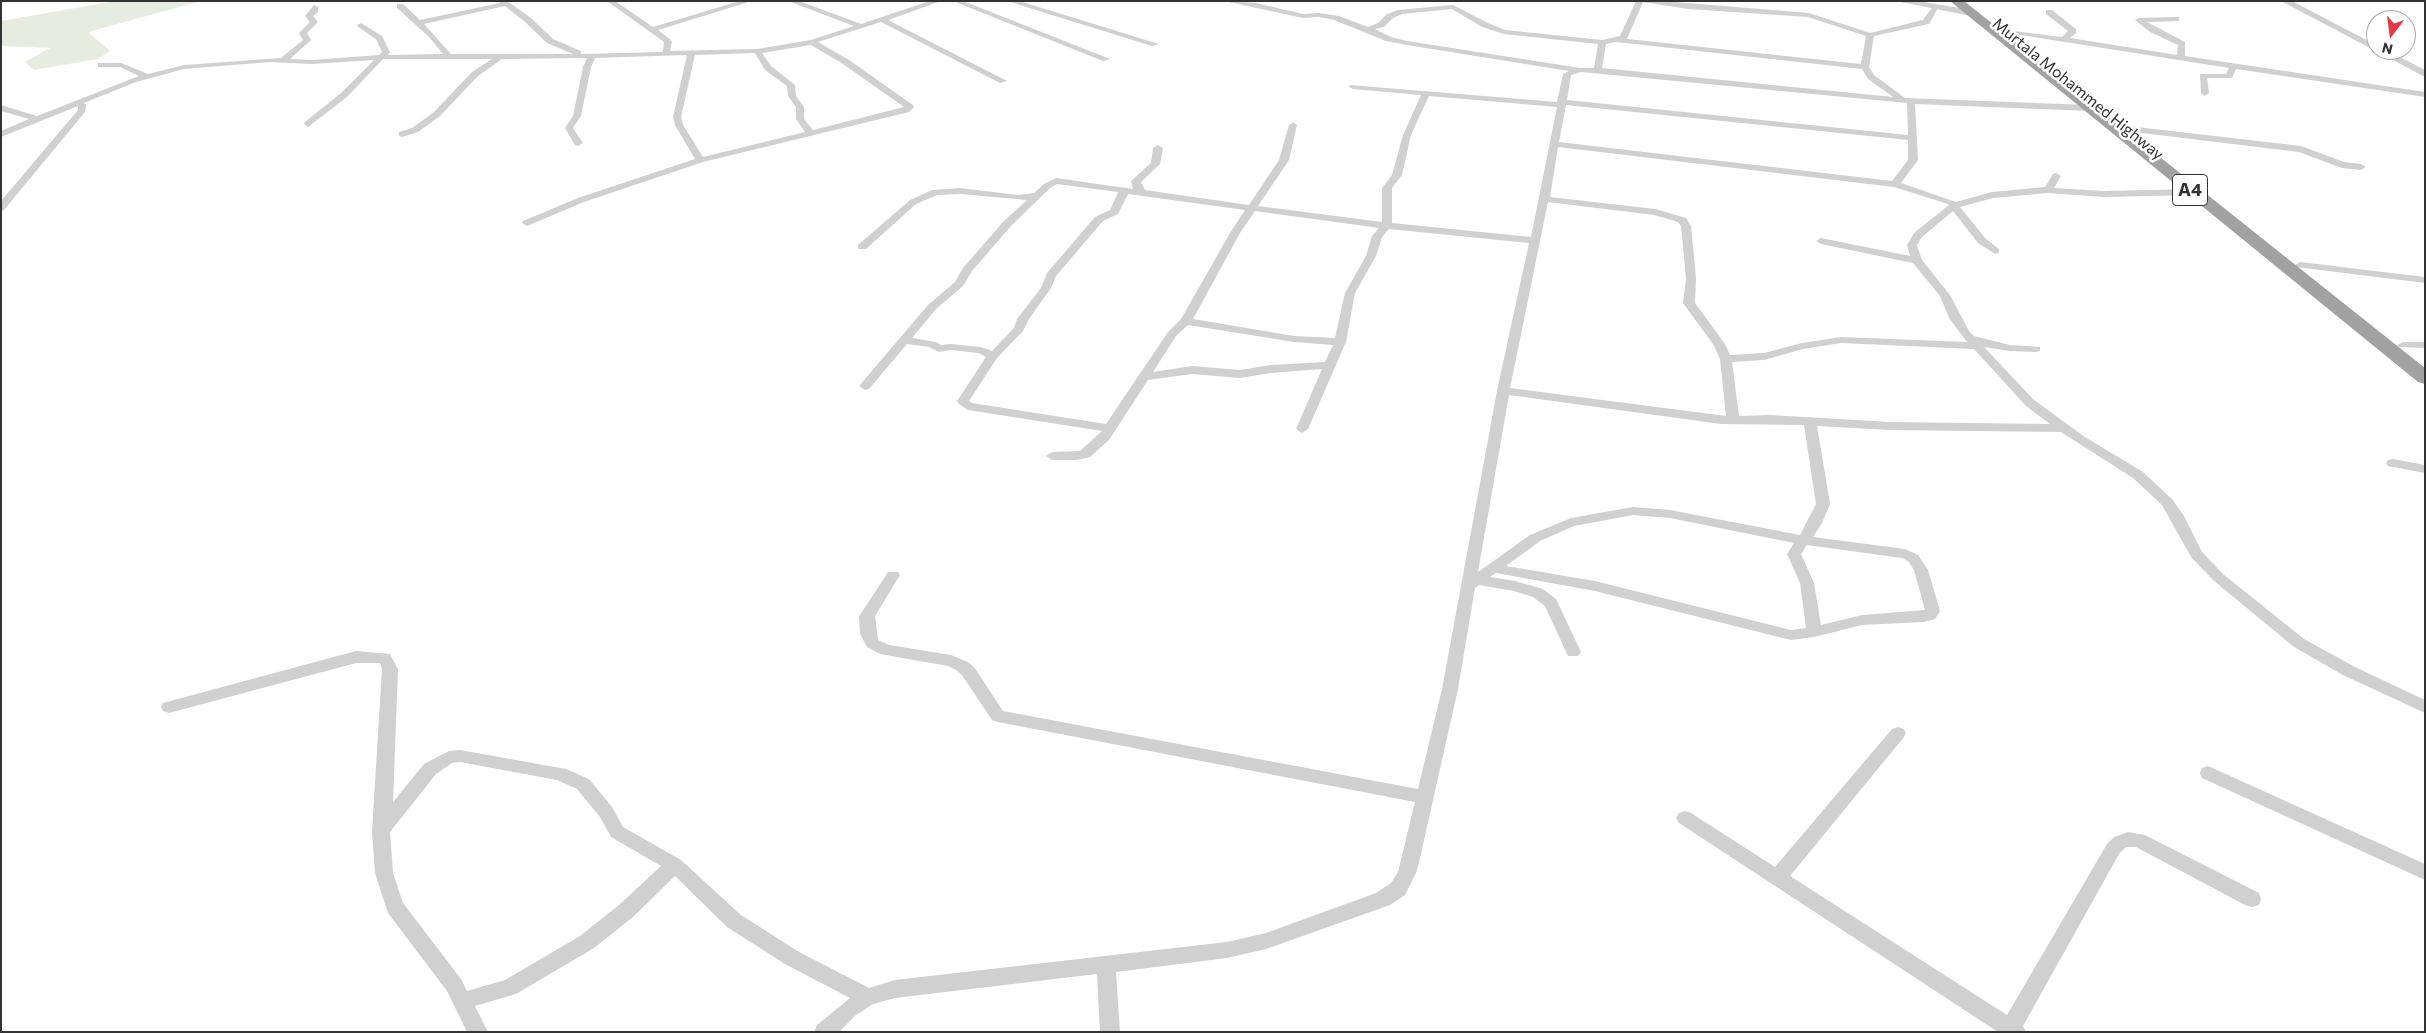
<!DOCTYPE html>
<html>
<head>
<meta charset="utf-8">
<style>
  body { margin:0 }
  #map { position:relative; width:2426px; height:1033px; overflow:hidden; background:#fff; font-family:Commissioner,sans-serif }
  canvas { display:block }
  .frame { position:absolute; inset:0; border:2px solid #333; pointer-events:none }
  .north { position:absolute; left:2366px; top:10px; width:50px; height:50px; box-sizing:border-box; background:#fff; border:1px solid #adadad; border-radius:50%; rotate:195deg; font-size:14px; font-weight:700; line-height:20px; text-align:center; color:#333 }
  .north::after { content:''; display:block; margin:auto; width:18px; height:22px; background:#e63946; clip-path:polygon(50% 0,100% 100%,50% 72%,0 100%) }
</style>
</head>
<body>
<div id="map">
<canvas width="2426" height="1033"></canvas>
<div class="frame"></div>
<div class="north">N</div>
</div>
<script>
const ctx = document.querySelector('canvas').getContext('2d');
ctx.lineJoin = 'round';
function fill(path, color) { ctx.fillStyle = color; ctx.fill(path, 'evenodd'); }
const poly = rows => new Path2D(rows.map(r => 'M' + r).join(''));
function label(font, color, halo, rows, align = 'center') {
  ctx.font = font + ' Commissioner,sans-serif'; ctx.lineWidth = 5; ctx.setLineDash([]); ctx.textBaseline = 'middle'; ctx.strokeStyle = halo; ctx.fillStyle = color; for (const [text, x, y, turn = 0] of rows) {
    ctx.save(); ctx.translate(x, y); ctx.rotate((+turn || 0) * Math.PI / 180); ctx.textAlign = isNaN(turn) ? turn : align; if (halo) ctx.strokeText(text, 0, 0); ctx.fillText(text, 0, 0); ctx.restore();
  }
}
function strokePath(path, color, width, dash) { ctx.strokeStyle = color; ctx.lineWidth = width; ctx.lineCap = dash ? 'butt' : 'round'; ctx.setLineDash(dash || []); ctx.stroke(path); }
fill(poly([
  [115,1,201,1,88,32,110,51,98,59,34,70,25,62,50,48,1,46,1,21]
]), '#e6ecdf');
fill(poly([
  [499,1,507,1,531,18,553,39,581,51,581,54,662,52,663,50,664,42,607,1,615,1,653,27,740,1,752,1,658,30,672,41,670,51,757,49,811,40,854,26,788,1,799,1,861,24,930,1,941,1,888,20,1007,81,1000,83,881,22,818,42,849,60,913,105,914,107,909,112,703,162,584,202,527,226,522,223,523,221,578,198,695,159,675,125,673,117,687,55,595,58,591,67,581,116,573,128,583,143,578,146,575,145,565,128,573,116,583,67,587,58,502,59,478,76,440,116,418,132,402,137,399,136,399,132,412,128,434,112,472,72,492,59,383,59,347,97,308,127,304,124,305,122,341,93,374,60,312,64,270,62,184,69,136,82,84,103,86,105,85,112,4,210,1,211,1,201,78,110,78,106,1,137,1,131,29,119,1,111,1,105,37,116,139,76,120,67,98,67,98,63,121,63,148,74,184,65,281,58,303,40,299,33,310,22,305,16,314,5,318,7,318,12,313,16,318,22,307,33,311,40,290,59,312,60,379,55,382,52,376,39,358,27,357,25,361,23,382,36,390,52,388,55,443,54,429,37,397,8,397,4,403,4,420,20,500,3,499,1],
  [505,6,525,22,547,43,573,54,451,54,424,24,505,6],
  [811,45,843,64,904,107,813,130,804,119,804,107,796,96,795,85,771,66,762,53,811,45],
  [755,53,765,70,787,86,788,96,796,107,796,119,805,132,703,157,683,125,681,117,695,55,755,53],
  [953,1,963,1,1110,59,1103,61,953,1],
  [1007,1,1019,1,1159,44,1152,46,1007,1],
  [1224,1,1256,3,1303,14,1319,13,1339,16,1368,27,1378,23,1387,14,1398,10,1453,5,1488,23,1505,30,1602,40,1620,36,1636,1,1663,1,1809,13,1870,33,1923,20,1933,6,1939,6,1929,24,1874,36,1869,67,1874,75,1905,98,2089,105,2093,108,2089,111,1915,104,1918,160,1901,183,1956,202,1992,192,2045,187,2053,174,2056,173,2061,176,2054,188,2104,191,2193,189,2198,192,2193,195,2104,197,2048,193,1993,198,1960,207,1986,239,1999,249,1999,253,1995,254,1978,243,1953,211,1922,237,1917,245,1922,260,1950,295,1969,331,1974,336,2010,345,2040,347,2040,351,2036,352,2010,351,1984,347,2034,400,2085,437,2143,472,2172,499,2184,516,2202,552,2223,574,2304,639,2355,667,2425,700,2425,713,2343,675,2294,647,2213,580,2191,557,2162,505,2133,478,2061,432,1890,430,1817,426,1830,504,1822,523,1813,537,1905,549,1918,555,1928,570,1940,611,1935,619,1924,622,1862,625,1814,637,1791,640,1595,591,1496,573,1490,577,1515,581,1543,589,1556,599,1581,652,1578,656,1568,656,1545,606,1533,597,1514,591,1479,585,1475,588,1458,689,1420,858,1416,873,1405,895,1390,905,1266,949,1227,958,1116,972,1120,1032,1100,1032,1097,974,895,998,873,1004,856,1015,839,1032,814,1032,817,1025,850,998,785,964,727,927,675,876,633,917,594,948,516,994,475,1006,488,1032,467,1032,447,991,388,913,375,873,372,832,382,669,380,663,356,663,169,713,163,711,161,707,163,703,356,651,390,654,398,669,393,802,424,764,449,751,460,750,566,769,589,779,612,807,623,827,681,860,741,915,799,952,869,988,895,980,1227,942,1266,933,1376,893,1391,883,1398,872,1415,802,998,722,992,720,962,675,956,670,948,666,880,654,867,647,860,634,859,616,862,612,888,572,898,572,900,575,875,616,878,640,889,645,951,655,968,662,974,667,1003,711,1418,789,1442,689,1497,391,1529,243,1389,229,1382,237,1376,256,1355,293,1346,342,1308,429,1302,433,1296,429,1322,369,1271,373,1240,378,1192,374,1148,380,1109,440,1090,457,1077,460,1052,460,1046,456,1052,452,1080,451,1102,431,968,410,959,404,957,401,986,357,978,353,951,350,939,352,929,347,907,344,869,389,865,390,859,386,928,305,955,282,963,268,1003,222,1027,200,960,194,937,195,916,204,866,249,858,249,858,245,910,200,932,190,960,188,1018,195,1034,193,1044,184,1056,178,1133,189,1131,181,1151,163,1153,148,1158,145,1163,148,1160,164,1141,182,1145,190,1249,205,1279,160,1289,125,1293,122,1297,125,1289,160,1258,206,1382,222,1382,188,1392,175,1403,135,1421,95,1353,89,1349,87,1350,85,1557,102,1563,74,1569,71,1407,45,1386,41,1334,20,1319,17,1303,18,1224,1],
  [1643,2,1688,9,1808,17,1866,36,1861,64,1627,39,1643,2],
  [1452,9,1482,27,1504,34,1598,44,1594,68,1580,68,1407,41,1391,37,1375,29,1384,27,1393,18,1402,14,1452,9],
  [1616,42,1862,69,1868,79,1893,97,1602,68,1606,44,1616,42],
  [1581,72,1907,103,1908,135,1567,100,1571,75,1581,72],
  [1429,96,1557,107,1531,237,1392,223,1392,188,1402,175,1411,135,1429,96],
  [1566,105,1908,140,1908,160,1892,181,1559,142,1566,105],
  [1558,147,1894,187,1948,204,1949,205,1914,233,1907,245,1910,256,1821,238,1816,241,1821,244,1913,263,1940,296,1949,318,1967,342,1841,337,1802,343,1764,353,1730,355,1725,344,1695,303,1696,278,1691,226,1686,218,1655,209,1550,197,1558,147],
  [1057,184,1118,192,1110,210,1095,217,1047,273,1041,288,1017,319,1014,328,992,351,981,347,951,344,941,345,936,342,912,338,936,309,963,286,972,271,1011,226,1050,188,1057,184],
  [1128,194,1245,210,1230,233,1181,319,1168,332,1106,424,972,403,969,401,997,358,1023,331,1029,319,1051,288,1056,276,1103,221,1118,214,1128,194],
  [1548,202,1654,215,1678,222,1681,226,1686,278,1683,303,1713,344,1720,359,1726,416,1510,388,1548,202],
  [1255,211,1379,228,1372,236,1366,256,1345,293,1335,338,1294,336,1193,319,1240,233,1255,211],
  [1188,325,1294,342,1333,345,1325,362,1271,365,1240,370,1192,366,1153,372,1176,336,1188,325],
  [1841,343,1974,349,2026,406,2050,424,1890,422,1770,415,1739,416,1732,362,1764,360,1803,349,1841,343],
  [1509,395,1721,424,1804,425,1816,504,1800,535,1670,510,1633,507,1571,518,1530,535,1478,572,1509,395],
  [1633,515,1670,518,1794,543,1787,554,1800,583,1806,628,1791,630,1595,581,1506,566,1540,541,1574,526,1633,515],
  [1807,545,1902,558,1908,561,1914,570,1925,610,1862,615,1821,625,1814,583,1801,554,1807,545],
  [460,762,557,780,577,789,600,817,611,837,661,866,619,905,580,936,505,980,467,991,461,979,403,903,393,873,390,832,436,774,452,763,460,762],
  [2046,10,2052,10,2076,29,2076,33,2070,38,2177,55,2178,45,2150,32,2135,20,2139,18,2176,17,2179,17,2179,21,2147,22,2185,42,2185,56,2425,92,2425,97,2236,69,2232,78,2207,78,2209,93,2205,96,2201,93,2200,74,2226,74,2229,68,2002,32,2006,30,2062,37,2068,31,2046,14,2046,10],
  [2128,126,2301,146,2344,162,2361,164,2366,167,2361,170,2342,168,2299,152,2125,131,2124,129,2128,126],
  [2300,262,2425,277,2425,283,2296,267,2295,265,2300,262],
  [2403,342,2425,342,2425,348,2399,347,2397,345,2403,342],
  [2393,459,2425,465,2425,473,2388,466,2386,463,2388,460,2393,459],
  [1898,727,1904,729,1906,733,1904,737,1790,876,2007,1015,2107,844,2114,837,2128,832,2145,835,2259,893,2261,899,2259,905,2252,907,2245,905,2136,847,2126,847,2119,854,2023,1026,2026,1032,1998,1032,1679,823,1676,818,1679,813,1685,811,1691,813,1775,867,1892,729,1898,727],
  [2208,766,2425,864,2425,880,2202,778,2200,773,2202,768,2208,766]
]), '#d0d0d0');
fill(poly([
  [1896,1,1918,1,1971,10,1976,13,1971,16,1896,1],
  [2281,1,2292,1,2376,45,2376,50,2386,50,2425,70,2425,77,2281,1]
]), '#d0d0d0');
fill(poly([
  [1950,1,1964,1,2425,368,2425,384,2418,382,1950,1]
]), '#a2a2a2');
label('16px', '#333', '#fff', [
  ["Murtala Mohammed Highway",2078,89,39]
]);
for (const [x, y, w] of [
  [2190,190,35]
]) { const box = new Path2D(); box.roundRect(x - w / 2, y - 15.5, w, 31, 4); ctx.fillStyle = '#fff'; ctx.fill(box); strokePath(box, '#333', 1); }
label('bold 18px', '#333', null, [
  ["A4",2190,190]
]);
</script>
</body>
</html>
